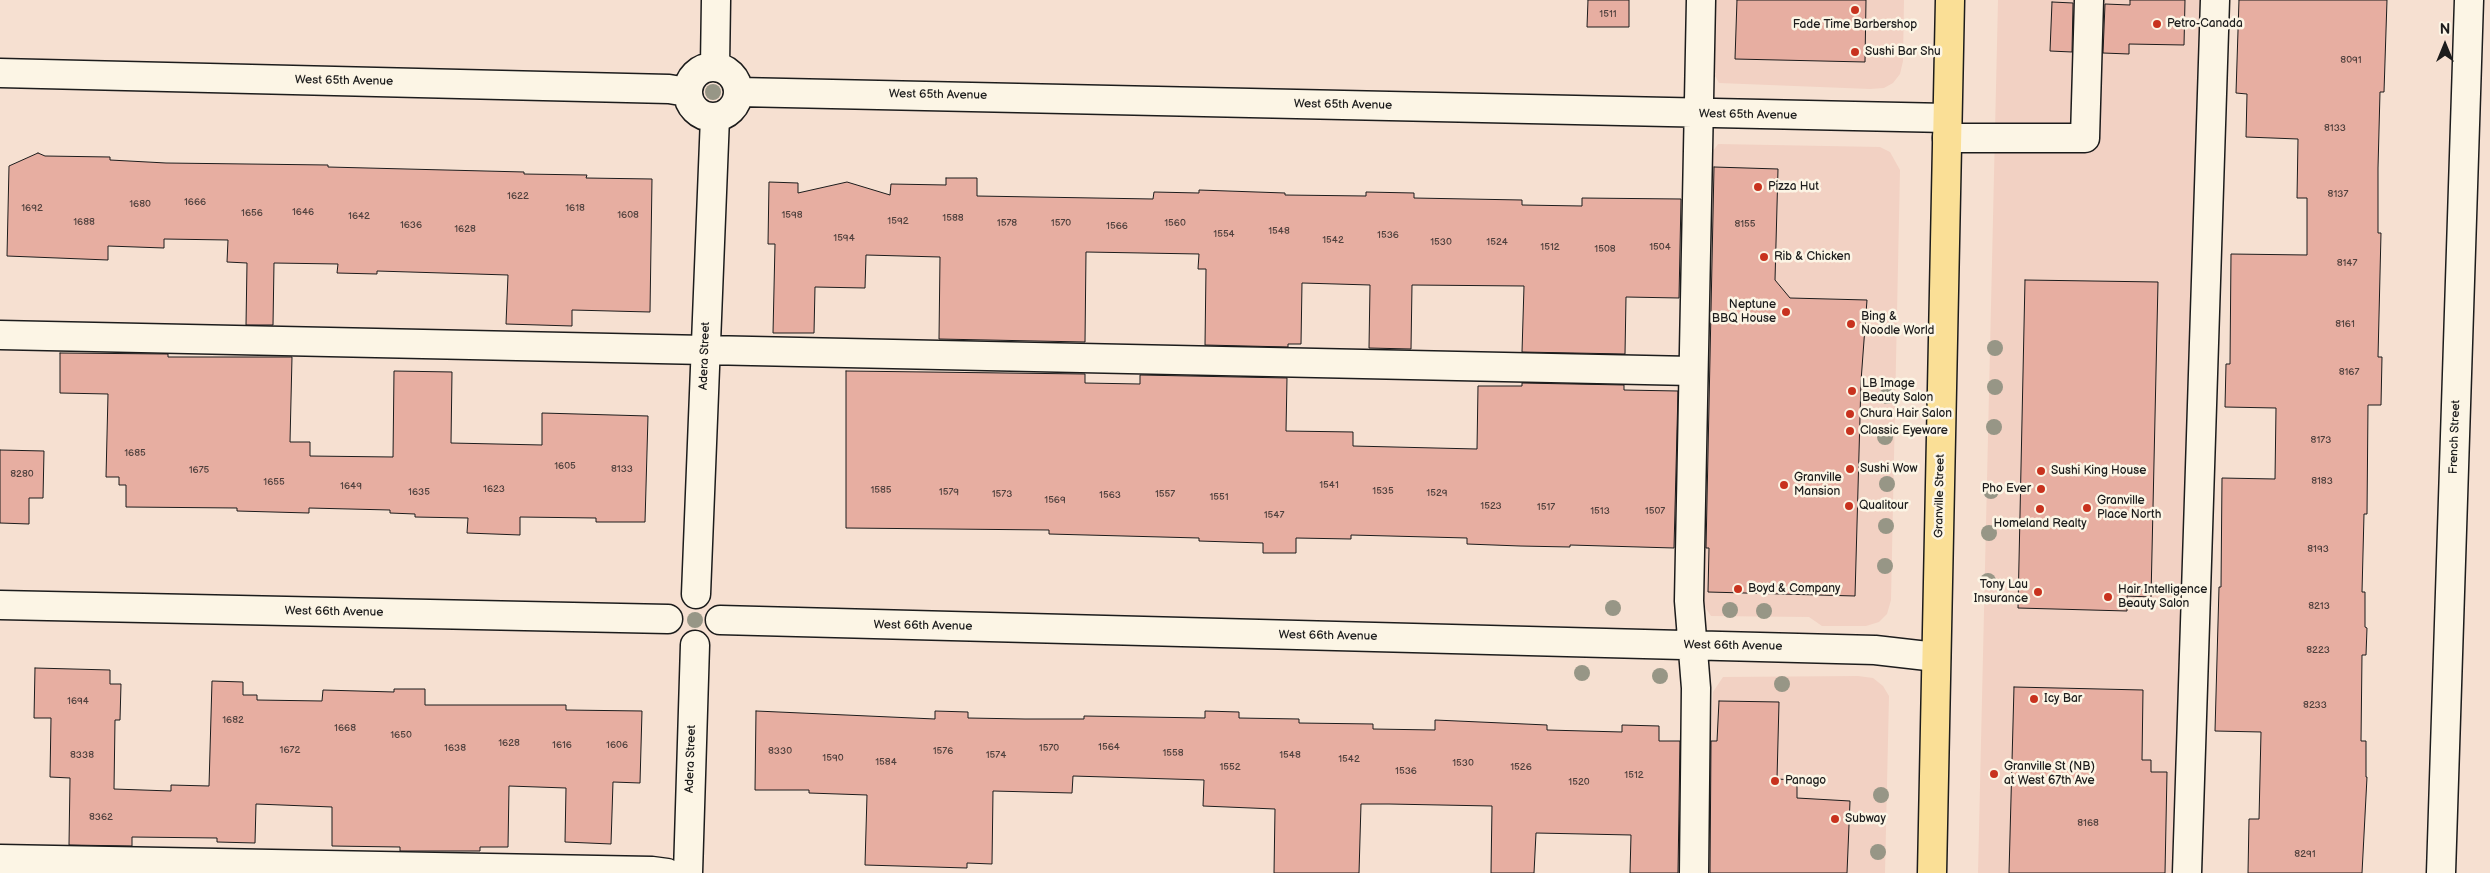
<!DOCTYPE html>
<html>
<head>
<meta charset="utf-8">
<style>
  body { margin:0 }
  #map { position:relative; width:2490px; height:873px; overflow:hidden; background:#f6e0d1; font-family:"Balsamiq Sans",sans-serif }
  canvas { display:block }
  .north { position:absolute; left:2420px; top:20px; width:50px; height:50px; -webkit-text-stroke:4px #fcf5e5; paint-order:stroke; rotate:0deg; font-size:14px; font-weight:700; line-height:20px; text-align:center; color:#1c1c1c }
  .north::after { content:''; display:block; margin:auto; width:18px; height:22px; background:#1c1c1c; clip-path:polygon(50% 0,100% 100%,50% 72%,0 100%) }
</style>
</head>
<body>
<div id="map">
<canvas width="2490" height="873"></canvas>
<div class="north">N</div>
</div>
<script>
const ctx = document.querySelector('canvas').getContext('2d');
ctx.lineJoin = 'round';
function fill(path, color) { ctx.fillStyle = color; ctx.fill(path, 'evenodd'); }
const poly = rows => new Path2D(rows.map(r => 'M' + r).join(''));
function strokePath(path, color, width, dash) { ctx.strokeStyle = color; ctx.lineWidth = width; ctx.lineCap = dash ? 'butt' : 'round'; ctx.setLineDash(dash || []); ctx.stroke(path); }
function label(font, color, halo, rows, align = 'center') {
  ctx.font = font + ' "Balsamiq Sans",sans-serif'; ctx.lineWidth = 5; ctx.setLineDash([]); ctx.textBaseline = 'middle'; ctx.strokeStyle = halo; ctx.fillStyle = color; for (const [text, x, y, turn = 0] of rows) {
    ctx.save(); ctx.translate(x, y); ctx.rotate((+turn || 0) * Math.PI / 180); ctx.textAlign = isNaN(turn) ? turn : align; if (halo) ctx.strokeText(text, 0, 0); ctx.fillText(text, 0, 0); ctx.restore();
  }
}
fill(poly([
  [1715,0,1904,0,1903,61,1900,74,1893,83,1884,88,1870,89,1719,83,1713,72],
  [1998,0,2205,0,2176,873,1978,873],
  [1718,144,1880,147,1890,152,1900,170,1891,600,1887,614,1879,622,1866,626,1822,626,1809,617,1711,616,1703,604,1711,154],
  [1858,676,1873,678,1883,686,1889,696,1885,873,1702,873,1713,692,1723,677]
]), '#f2d1c3');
const building = poly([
  [1588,0,1629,0,1629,27,1587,27,1588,0],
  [1737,0,1866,0,1865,62,1735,59,1737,0],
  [2130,0,2185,0,2184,45,2129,44,2129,54,2103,53,2105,4,2130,5,2130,0],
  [2239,0,2387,0,2384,92,2380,92,2378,168,2378,233,2381,233,2378,357,2382,357,2381,405,2368,405,2367,514,2364,514,2362,592,2365,592,2365,627,2367,628,2366,655,2362,655,2361,741,2366,741,2366,777,2367,777,2362,873,2248,873,2249,819,2259,819,2261,732,2215,731,2219,587,2221,587,2222,478,2275,479,2276,408,2225,407,2226,364,2230,364,2231,254,2307,255,2307,198,2297,198,2298,139,2246,137,2247,94,2236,93,2239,0],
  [2052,2,2073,3,2072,52,2050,51,2052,2],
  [38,153,45,156,110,157,110,160,166,163,328,165,328,167,524,172,524,174,587,175,586,178,652,179,650,312,572,310,572,326,506,324,508,275,377,271,377,274,337,273,338,264,274,263,273,325,246,325,247,263,227,262,228,240,164,239,164,248,108,246,108,260,7,256,9,166,38,153],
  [1714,167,1778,169,1775,280,1790,298,1867,300,1861,381,1855,596,1708,592,1709,548,1706,548,1714,167],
  [946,178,977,178,977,196,1153,199,1154,192,1199,193,1199,190,1285,193,1285,195,1366,196,1366,192,1414,193,1414,198,1522,200,1522,205,1582,206,1582,198,1681,199,1679,298,1626,297,1625,354,1522,352,1524,286,1412,285,1411,349,1369,348,1370,285,1302,283,1301,344,1288,344,1288,347,1205,345,1206,269,1198,269,1199,254,1086,252,1085,342,939,339,940,257,866,255,865,288,815,287,814,333,773,333,775,244,768,244,769,182,798,183,798,193,847,182,890,195,891,184,946,185,946,178],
  [2025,280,2158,282,2151,597,2127,596,2127,611,2018,608,2025,280],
  [60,353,168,354,168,357,292,357,290,442,310,442,310,456,393,457,394,371,452,372,451,443,542,445,542,413,648,416,645,522,596,522,596,518,520,517,520,535,467,533,468,518,415,517,415,514,390,513,390,510,309,508,309,513,237,511,237,508,126,507,126,485,119,485,119,477,106,477,108,394,60,393,60,353],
  [846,371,1085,374,1085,383,1140,384,1140,375,1287,378,1286,431,1353,432,1353,446,1435,448,1477,449,1478,386,1522,386,1522,383,1624,385,1624,390,1678,391,1674,548,1570,545,1570,547,1520,546,1467,544,1467,538,1351,535,1351,539,1296,538,1296,553,1263,553,1263,543,1199,541,1199,538,1049,534,1049,530,846,528,846,371],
  [0,450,44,451,43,498,29,498,29,524,0,523,0,450],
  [35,668,110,670,110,684,121,684,120,720,115,720,114,789,171,791,171,785,209,786,212,681,243,682,243,695,257,695,257,700,322,701,323,690,394,692,394,689,425,689,425,705,566,705,566,710,642,711,640,783,613,782,611,844,565,842,566,788,509,786,508,847,480,847,480,851,400,851,400,847,332,846,332,807,256,804,255,843,217,842,217,838,132,837,132,846,69,845,70,778,50,777,51,718,34,718,35,668],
  [2014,687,2143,690,2142,760,2151,760,2151,772,2167,772,2165,873,2009,873,2014,687],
  [1719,701,1779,702,1777,779,1797,780,1797,798,1850,801,1847,873,1710,873,1711,741,1717,741,1719,701],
  [756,711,935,719,935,711,968,712,968,718,1025,719,1084,719,1084,716,1205,718,1205,711,1239,712,1239,718,1299,719,1299,723,1373,724,1373,729,1435,730,1435,720,1547,725,1547,730,1622,732,1622,725,1659,726,1659,741,1680,741,1678,873,1630,873,1631,835,1536,833,1534,873,1491,873,1492,806,1389,804,1361,804,1359,873,1274,873,1275,809,1203,806,1204,780,1073,776,1072,793,993,791,992,864,967,863,967,868,865,865,867,795,809,793,809,790,755,790,756,711]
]);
fill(building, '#e7aea1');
strokePath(building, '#1c1c1c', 1);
const minor = poly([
  [715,66,716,0],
  '688 92a25 25 0 1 1 50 0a25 25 0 1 1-50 0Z',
  [0,73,669,89,687,92],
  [739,92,1947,118],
  [1947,138,2085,138,2089,0],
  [0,335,1692,371],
  [696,594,715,117],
  [0,605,668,619],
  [720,620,1875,650,1936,657],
  [0,859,652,871,667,873],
  [688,873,695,645],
  [1694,873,1696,688,1689,601,1701,0],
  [2187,873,2215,0],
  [2441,873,2469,0]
]);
const highway = poly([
  [1932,873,1950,0]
]);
strokePath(minor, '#1c1c1c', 31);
strokePath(highway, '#1c1c1c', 31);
strokePath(minor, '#fcf5e5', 28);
strokePath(highway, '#fadf96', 28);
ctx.fillStyle = '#979686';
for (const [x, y] of [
  [713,92],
  [1995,348],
  [1995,387],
  [1887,396],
  [1994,427],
  [1885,437],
  [1887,484],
  [1991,491],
  [1886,526],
  [1989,533],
  [1885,566],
  [1988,581],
  [1613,608],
  [1730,610],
  [1764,611],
  [695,620],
  [1582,673],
  [1660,676],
  [1782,684],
  [1881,795],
  [1878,852]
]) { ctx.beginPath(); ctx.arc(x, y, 8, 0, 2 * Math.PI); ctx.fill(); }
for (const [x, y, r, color] of [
  [1855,10,5,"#c8321e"],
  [2157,24,5,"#c8321e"],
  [1855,52,5,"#c8321e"],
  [1758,187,5,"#c8321e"],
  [1764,257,5,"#c8321e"],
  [1786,312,5,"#c8321e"],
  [1851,324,5,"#c8321e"],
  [1852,391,5,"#c8321e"],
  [1850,414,5,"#c8321e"],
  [1850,431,5,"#c8321e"],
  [1850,469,5,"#c8321e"],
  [2041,471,5,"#c8321e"],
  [1784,485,5,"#c8321e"],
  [2041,489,5,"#c8321e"],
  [1849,506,5,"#c8321e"],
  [2087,508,5,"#c8321e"],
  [2040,509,5,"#c8321e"],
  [1738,589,5,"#c8321e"],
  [2038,592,5,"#c8321e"],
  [2108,597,5,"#c8321e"],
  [2034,699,5,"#c8321e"],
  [1994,774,5,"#c8321e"],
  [1775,781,5,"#c8321e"],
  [1835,819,5,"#c8321e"]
]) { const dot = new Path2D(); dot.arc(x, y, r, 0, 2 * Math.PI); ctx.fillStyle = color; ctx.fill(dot); strokePath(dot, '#fcf5e5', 2); }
label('10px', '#4f403d', null, [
  ["1511",1608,14],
  ["8091",2351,60],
  ["8133",2335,128],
  ["8137",2338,194],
  ["1622",518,196],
  ["1666",195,202],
  ["1680",140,204],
  ["1692",32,208],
  ["1618",575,208],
  ["1646",303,212],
  ["1656",252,213],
  ["1608",628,215],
  ["1598",792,215],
  ["1642",359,216],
  ["1588",953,218],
  ["1592",898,221],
  ["1688",84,222],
  ["1578",1007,223],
  ["1570",1061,223],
  ["1560",1175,223],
  ["8155",1745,224],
  ["1636",411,225],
  ["1566",1117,226],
  ["1628",465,229],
  ["1548",1279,231],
  ["1554",1224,234],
  ["1536",1388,235],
  ["1594",844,238],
  ["1542",1333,240],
  ["1530",1441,242],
  ["1524",1497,242],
  ["1512",1550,247],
  ["1504",1660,247],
  ["1508",1605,249],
  ["8147",2347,263],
  ["8161",2345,324],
  ["8167",2349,372],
  ["8173",2321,440],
  ["1685",135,453],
  ["1605",565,466],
  ["8133",622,469],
  ["1675",199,470],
  ["8280",22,474],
  ["8183",2322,481],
  ["1655",274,482],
  ["1541",1329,485],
  ["1649",351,486],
  ["1623",494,489],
  ["1585",881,490],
  ["1535",1383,491],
  ["1635",419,492],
  ["1579",949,492],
  ["1529",1437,493],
  ["1573",1002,494],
  ["1557",1165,494],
  ["1563",1110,495],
  ["1551",1219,497],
  ["1569",1055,500],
  ["1523",1491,506],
  ["1517",1546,507],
  ["1513",1600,511],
  ["1507",1655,511],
  ["1547",1274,515],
  ["8193",2318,549],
  ["8213",2319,606],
  ["8223",2318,650],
  ["1694",78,701],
  ["8233",2315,705],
  ["1682",233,720],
  ["1668",345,728],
  ["1650",401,735],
  ["1628",509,743],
  ["1616",562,745],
  ["1606",617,745],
  ["1564",1109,747],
  ["1638",455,748],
  ["1570",1049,748],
  ["1672",290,750],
  ["8330",780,751],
  ["1576",943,751],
  ["1558",1173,753],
  ["8338",82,755],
  ["1574",996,755],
  ["1548",1290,755],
  ["1590",833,758],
  ["1542",1349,759],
  ["1584",886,762],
  ["1530",1463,763],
  ["1552",1230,767],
  ["1526",1521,767],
  ["1536",1406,771],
  ["1512",1634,775],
  ["1520",1579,782],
  ["8362",101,817],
  ["8168",2088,823],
  ["8291",2305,854]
]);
label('12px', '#1c1c1c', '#fcf5e5', [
  ["Petro-Canada",2167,24],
  ["Fade Time Barbershop",1855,25,"center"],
  ["Sushi Bar Shu",1865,52],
  ["Pizza Hut",1768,187],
  ["Rib & Chicken",1774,257],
  ["Neptune",1776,305,"right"],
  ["BBQ House",1776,319,"right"],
  ["Bing &",1861,317],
  ["Noodle World",1861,331],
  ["LB Image",1862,384],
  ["Beauty Salon",1862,398],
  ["Chura Hair Salon",1860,414],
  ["Classic Eyeware",1860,431],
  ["Sushi Wow",1860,469],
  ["Sushi King House",2051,471],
  ["Granville",1794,478],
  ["Mansion",1794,492],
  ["Pho Ever",2031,489,"right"],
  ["Granville",2097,501],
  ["Place North",2097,515],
  ["Qualitour",1859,506],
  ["Homeland Realty",2040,524,"center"],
  ["Tony Lau",2028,585,"right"],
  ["Insurance",2028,599,"right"],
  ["Boyd & Company",1748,589],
  ["Hair Intelligence",2118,590],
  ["Beauty Salon",2118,604],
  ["Icy Bar",2044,699],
  ["Granville St (NB)",2004,767],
  ["at West 67th Ave",2004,781],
  ["Panago",1785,781],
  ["Subway",1845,819]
], 'left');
label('12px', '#1c1c1c', '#fcf5e5', [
  ["West 65th Avenue",344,81,1],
  ["West 65th Avenue",938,95,1],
  ["West 65th Avenue",1343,105,1],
  ["West 65th Avenue",1748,115,1],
  ["Adera Street",705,356,-88],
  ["French Street",2455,437,-88],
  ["Granville Street",1940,496,-89],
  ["West 66th Avenue",334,612,1],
  ["West 66th Avenue",923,626,1],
  ["West 66th Avenue",1328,636,1],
  ["West 66th Avenue",1733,646,1],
  ["Adera Street",691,759,-88]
]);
</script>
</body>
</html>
